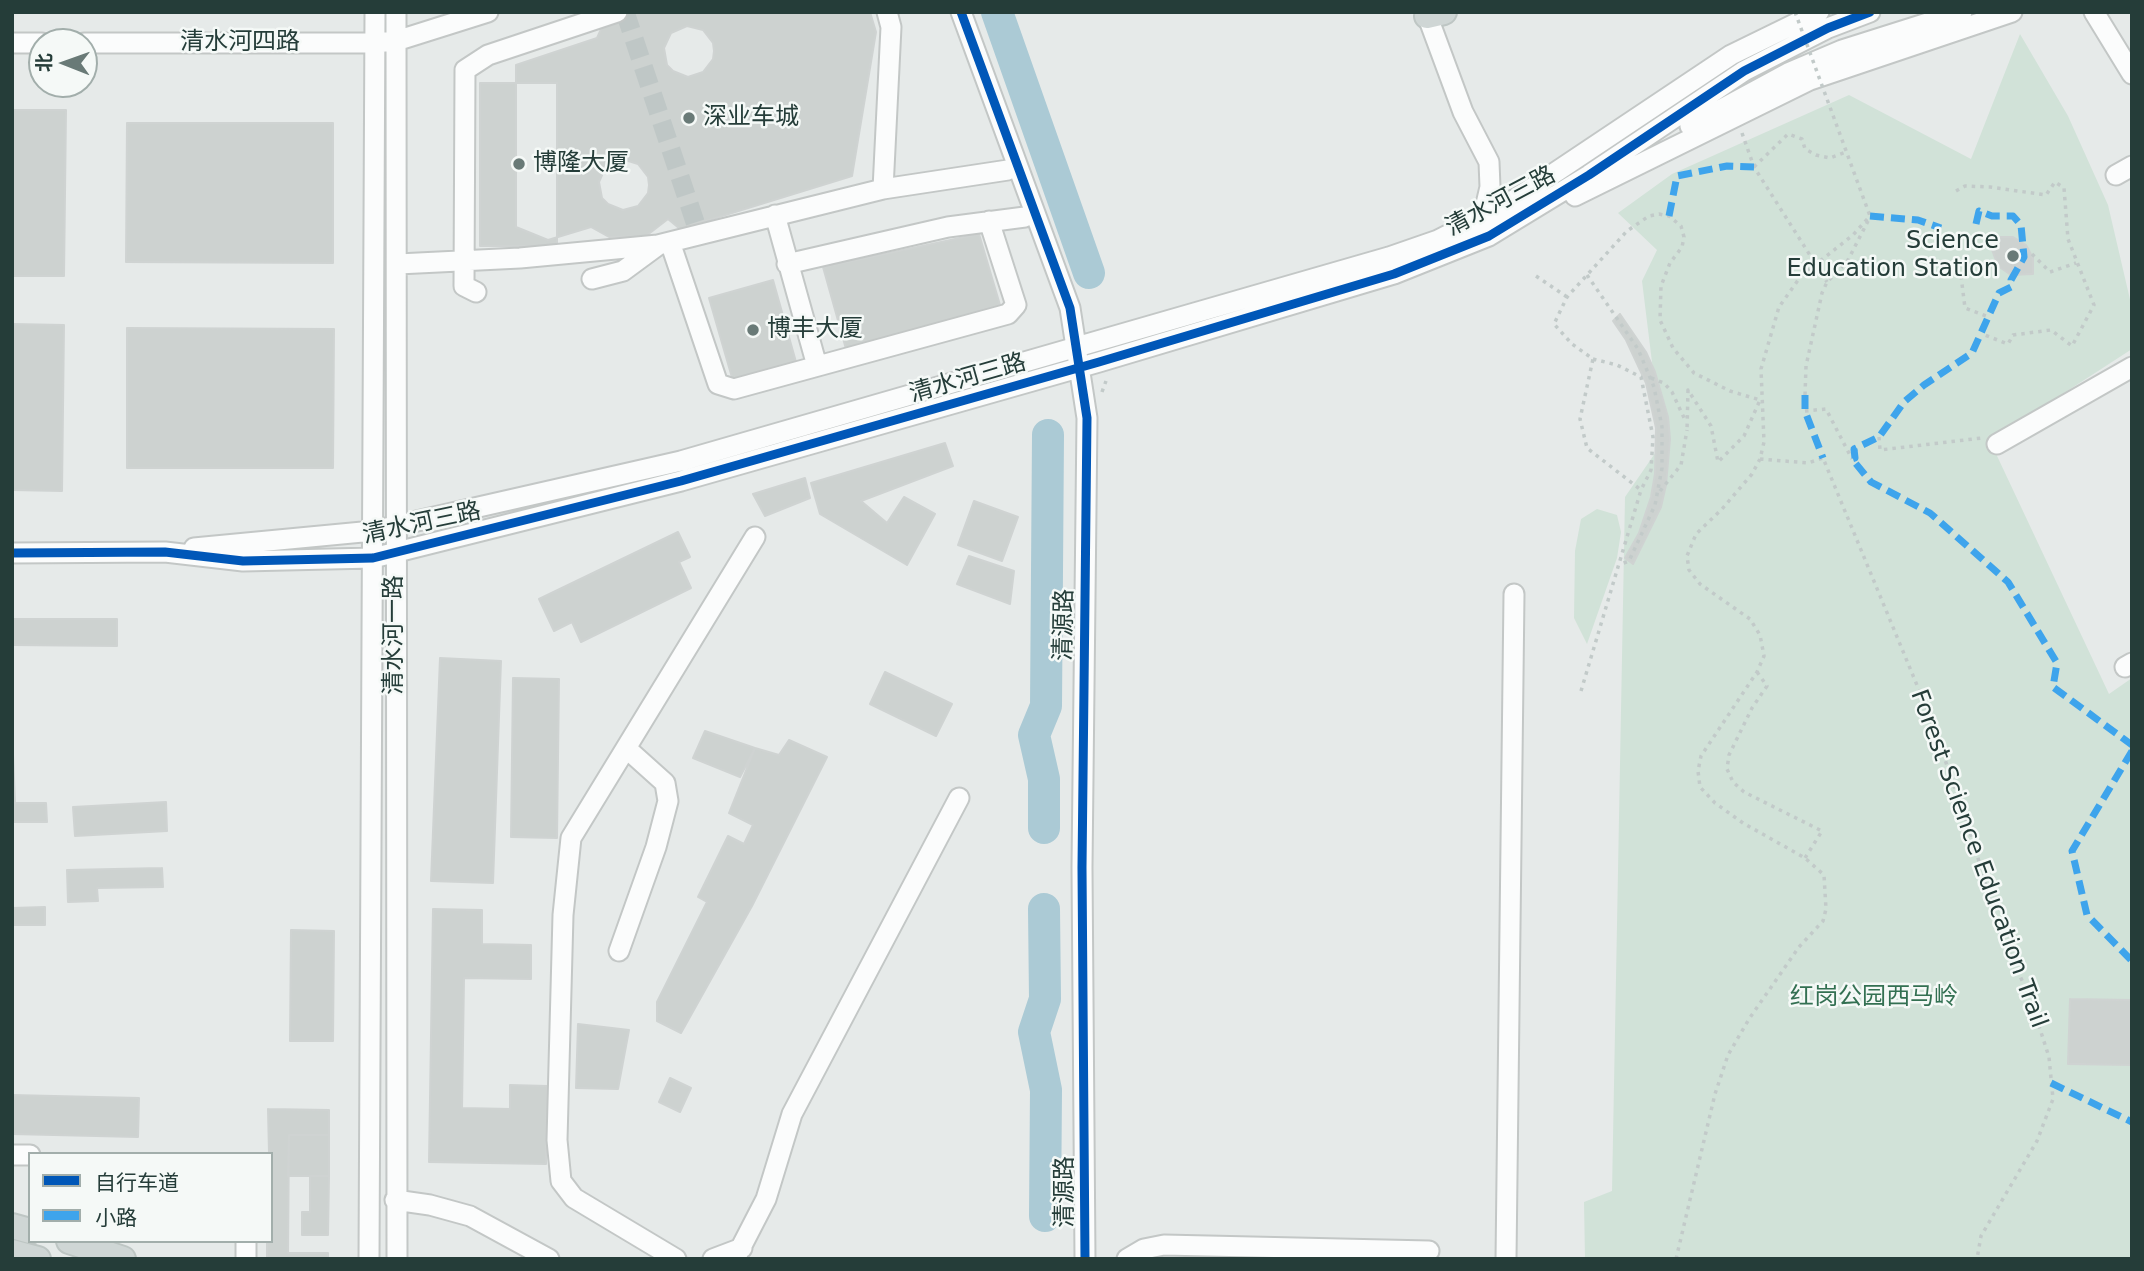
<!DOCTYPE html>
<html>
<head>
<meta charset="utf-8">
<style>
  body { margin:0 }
  #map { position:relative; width:2144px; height:1271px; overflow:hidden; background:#e6eae9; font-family:"DejaVu Sans","Noto Sans SC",sans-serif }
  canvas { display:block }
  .frame { position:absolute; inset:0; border:14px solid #253d39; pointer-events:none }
  .legend { position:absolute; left:28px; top:1152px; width:245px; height:91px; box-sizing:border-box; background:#f5f9f7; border:2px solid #a2aeab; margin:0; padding:9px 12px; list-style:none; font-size:21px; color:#253d39 }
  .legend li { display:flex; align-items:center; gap:14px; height:35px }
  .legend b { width:35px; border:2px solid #a2aeab }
  .north { position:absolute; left:28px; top:28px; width:70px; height:70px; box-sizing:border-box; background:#f5f9f7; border:2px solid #a2aeab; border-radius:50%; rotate:271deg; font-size:19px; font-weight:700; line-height:28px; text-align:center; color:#253d39 }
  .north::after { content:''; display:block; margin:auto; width:24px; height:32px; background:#697a77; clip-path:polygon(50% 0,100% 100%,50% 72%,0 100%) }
</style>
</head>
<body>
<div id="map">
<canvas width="2144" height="1271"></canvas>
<div class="frame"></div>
<ul class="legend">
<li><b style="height:9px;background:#0057b8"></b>自行车道</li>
<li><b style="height:9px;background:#3ea4ec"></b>小路</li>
</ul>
<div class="north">北</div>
</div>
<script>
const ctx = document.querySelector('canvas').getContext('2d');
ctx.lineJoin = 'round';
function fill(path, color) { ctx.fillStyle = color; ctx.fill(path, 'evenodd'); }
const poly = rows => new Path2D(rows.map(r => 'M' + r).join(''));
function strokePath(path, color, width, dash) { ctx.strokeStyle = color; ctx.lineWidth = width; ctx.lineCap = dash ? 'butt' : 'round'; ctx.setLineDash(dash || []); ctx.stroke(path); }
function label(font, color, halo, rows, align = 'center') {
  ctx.font = font + ' "DejaVu Sans","Noto Sans SC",sans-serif'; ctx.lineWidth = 5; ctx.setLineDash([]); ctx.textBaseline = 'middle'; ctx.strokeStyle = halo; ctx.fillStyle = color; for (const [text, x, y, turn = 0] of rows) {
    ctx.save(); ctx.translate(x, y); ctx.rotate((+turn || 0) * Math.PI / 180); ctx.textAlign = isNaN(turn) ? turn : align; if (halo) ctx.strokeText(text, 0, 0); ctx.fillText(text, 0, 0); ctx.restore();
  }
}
fill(poly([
  [2020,34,2068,116,2108,205,2132,308,2132,349,1990,441,2109,694,2132,678,2132,1259,1585,1259,1584,1202,1612,1191,1625,497,1662,443,1642,281,1657,250,1618,213,1672,174,1849,95,1971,159],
  [1597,509,1617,515,1621,532,1617,558,1587,644,1574,618,1575,551,1581,519]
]), '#d1e2d8');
strokePath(poly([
  [997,12,1089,273],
  [1044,828,1044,779,1034,735,1046,706,1048,435],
  [1044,909,1045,999,1034,1032,1046,1090,1045,1216]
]), '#abcad5', 32);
const building = poly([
  [639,12,870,12,876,32,852,176,680,229,668,219,646,236,609,237,591,227,548,240,516,227,516,65,597,38,602,27,610,20,639,12],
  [687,26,703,30,713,43,714,51,713,59,703,72,688,77,673,71,667,65,664,48,671,33,687,26],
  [622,159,638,164,648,177,649,185,648,193,638,206,623,210,608,204,602,198,599,182,606,166,622,159],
  [480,83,557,83,557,246,480,246,480,83],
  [12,110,66,110,64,276,12,276,12,110],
  [127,123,333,123,333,263,126,262,127,123],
  [979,234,1000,305,846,349,823,267,979,234],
  [1998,237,2013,237,2026,245,2033,258,2033,274,2011,275,1998,266,1991,247,1992,240,1998,237],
  [773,280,796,362,733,381,709,298,773,280],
  [1620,314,1646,352,1655,372,1668,417,1670,439,1666,485,1661,507,1633,564,1625,558,1639,533,1651,497,1655,474,1656,428,1646,383,1626,340,1613,321,1620,314],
  [12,324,64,325,62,491,12,490,12,324],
  [127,328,334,329,333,468,127,468,127,328],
  [945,443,953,466,861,501,887,523,904,497,935,514,907,565,820,514,811,483,945,443],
  [805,478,810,498,765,516,753,494,805,478],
  [974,501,1018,517,1002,561,958,545,974,501],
  [678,532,690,557,679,562,691,588,581,642,572,622,554,631,539,599,678,532],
  [969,556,1014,571,1010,604,957,584,969,556],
  [12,619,117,619,117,646,12,645,12,619],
  [440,658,501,661,493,883,431,881,440,658],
  [885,672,952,704,936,736,870,704,885,672],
  [513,678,559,679,557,838,511,837,513,678],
  [12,730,15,803,46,803,47,822,12,822,12,730],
  [705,731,755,748,740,777,693,758,705,731],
  [789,740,827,757,752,906,681,1033,657,1021,657,1002,707,902,698,897,728,836,744,844,753,825,729,813,755,748,779,755,789,740],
  [166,802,167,831,75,836,73,807,166,802],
  [162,868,163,887,97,888,98,901,68,902,67,870,162,868],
  [45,907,45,925,12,925,12,908,45,907],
  [433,909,482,910,482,944,531,945,531,979,464,978,462,1108,510,1109,510,1085,547,1086,546,1164,429,1162,433,909],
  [291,930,334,931,333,1041,290,1041,291,930],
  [2070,999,2132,1000,2132,1065,2068,1064,2070,999],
  [578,1024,629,1030,618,1089,576,1088,578,1024],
  [670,1078,691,1088,680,1112,659,1102,670,1078],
  [12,1095,139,1098,138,1137,12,1134,12,1095],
  [268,1109,329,1110,329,1135,289,1135,288,1253,328,1253,328,1259,267,1259,267,1241,271,1241,268,1109],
  [289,1135,329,1135,329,1176,288,1176,289,1135],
  [310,1176,329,1176,328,1235,302,1235,302,1212,310,1212,310,1176]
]);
fill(building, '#cdd2d0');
strokePath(building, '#cfd3d2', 2);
strokePath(poly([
  [625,12,699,234]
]), '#bfc7c6', 19, [19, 10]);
const minor = poly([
  [396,12,397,1259],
  [961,12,1070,308,1087,418,1082,867,1085,1259],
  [1426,12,1463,112,1489,162,1490,187,1483,217,1486,225],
  [2094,12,2132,74],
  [12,43,42,43],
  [84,43,374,43,396,41,488,12],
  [1690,126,1788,73,1842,50,1962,12],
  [2116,175,2132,166],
  [883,189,891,27,887,12],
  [1575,196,1810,80,2012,12],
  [775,215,817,366],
  [670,242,718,384,734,389,1008,314,1016,305,989,221],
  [398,264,520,258,658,245,883,189,1008,170],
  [787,264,948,227,1025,217],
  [592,279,623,271,657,246],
  [476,292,464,286,465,70,488,55,617,12],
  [1997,444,2132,367],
  [194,548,373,531,681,461,1389,257,1438,240,1505,206,1731,55,1819,12],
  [12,553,165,552,243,561,373,558,681,481,1099,362,1394,274,1489,236,1589,175,1744,71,1828,28,1870,12],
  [2125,667,2132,663],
  [619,951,656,847,668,801,665,783,626,748],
  [12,1155,30,1155],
  [395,1200,430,1205,470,1216,549,1259],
  [246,1259,246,1241],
  [369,1259,375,12],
  [676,1259,574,1198,561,1181,557,1140,563,915,571,838,755,537],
  [713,1259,742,1248],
  [735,1259,766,1199,792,1114,959,798],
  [1127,1259,1144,1249,1164,1245,1429,1251],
  [1506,1259,1514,594]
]);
const major = poly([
  [1427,16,1444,12],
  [12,1226,30,1231],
  [69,1241,123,1259],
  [12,1252,38,1259]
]);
strokePath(minor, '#c3c7c6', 23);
strokePath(major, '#bec6c4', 28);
strokePath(poly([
  [1742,133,1754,167,1827,282],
  [1754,167,1788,134,1802,139,1805,149,1816,155,1830,158,1846,152],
  [1956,191,1965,186,1990,187,2046,195,2055,182,2064,188,2068,239,2094,305,2072,346,2051,330,2013,335,2008,344,1982,334],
  [2032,254,2050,272,2076,263],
  [1587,275,1638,349,1654,387,1662,427,1662,468,1655,505,1629,561,1621,564],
  [1536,276,1567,297],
  [1961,276,1965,308,1989,317],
  [1593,359,1617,365,1641,377,1653,437,1651,470,1641,490],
  [1651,378,1664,383,1672,392,1686,422],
  [1102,392,1106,381],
  [1805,395,1806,366,1822,293,1827,282,1847,262,1868,221],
  [1805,411,1826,409,1852,459],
  [1879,437,1880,450,1982,438],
  [1760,459,1808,463,1823,458,1931,719,1973,841,1999,930,2030,998,2049,1057,2053,1099,2037,1141,1981,1236,1977,1259],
  [1660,491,1681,465,1687,430],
  [1757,672,1767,686,1752,708,1729,755,1727,769,1733,782,1744,792,1822,831,1805,858],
  [1581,691,1641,490,1587,448,1580,419,1593,359,1572,344,1554,324,1567,297,1627,231,1649,216,1659,214,1669,216,1681,226,1684,237,1682,247,1670,263,1661,286,1660,320,1673,348,1694,373,1730,391,1760,400,1744,436,1718,462,1711,426,1688,390,1687,431],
  [1676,1259,1715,1094,1728,1055,1749,1019,1799,947,1823,921,1826,909,1824,875,1805,858,1743,823,1715,803,1700,787,1698,771,1701,756,1757,672,1764,656,1760,635,1750,619,1700,584,1689,570,1687,556,1696,534,1722,509,1752,474,1760,459,1764,442,1761,369,1779,307,1801,276,1853,235,1870,216]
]), '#c2cac9', 3.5, [3.5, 5]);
strokePath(minor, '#fbfcfc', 19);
strokePath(major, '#cfd6d5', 24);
strokePath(poly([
  [1795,12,1870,216]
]), '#c2cac9', 3.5, [3.5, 5]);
strokePath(poly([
  [1669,216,1677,176,1727,166,1754,167],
  [1870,216,1918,220,1941,228],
  [1976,224,1979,211,1992,216,2013,216,2021,225,2024,257,2011,280,2011,287,1999,293,1972,353,1924,385,1904,402,1879,437,1854,449,1855,458,1852,459,1871,482,1930,513,2008,582,2057,663,2053,687,2132,745],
  [1805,395,1805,411,1823,458],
  [2132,751,2072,851,2087,915,2132,961],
  [2051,1083,2132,1122]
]), '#3ea4ec', 7, [14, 7]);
strokePath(poly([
  [961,12,1070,308,1087,418,1082,867,1085,1259],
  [12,553,165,552,243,561,373,558,681,481,1099,362,1394,274,1489,236,1589,175,1744,71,1828,28,1870,12]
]), '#0057b8', 9);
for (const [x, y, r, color] of [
  [689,118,7,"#697a77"],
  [519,164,7,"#697a77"],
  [2013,256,7,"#697a77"],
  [753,330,7,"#697a77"]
]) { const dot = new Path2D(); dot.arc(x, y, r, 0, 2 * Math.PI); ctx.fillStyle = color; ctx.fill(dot); strokePath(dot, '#f5f9f7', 2.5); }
label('24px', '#253d39', '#f5f9f7', [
  ["清水河四路",240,43],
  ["清水河三路",1501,202,-28],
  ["清水河三路",968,379,-16],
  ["清水河三路",422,524,-12],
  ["清源路",1065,625,-89],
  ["清水河一路",395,635,-90],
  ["Forest Science Education Trail",1978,859,70],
  ["清源路",1066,1192,-90]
]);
label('24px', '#253d39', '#f5f9f7', [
  ["深业车城",703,118],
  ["博隆大厦",533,164],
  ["Science",1999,242,"right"],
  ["Education Station",1999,270,"right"],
  ["博丰大厦",767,330]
], 'left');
label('24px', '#337052', '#f5f9f7', [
  ["红岗公园西马岭",1874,998]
]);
</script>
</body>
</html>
